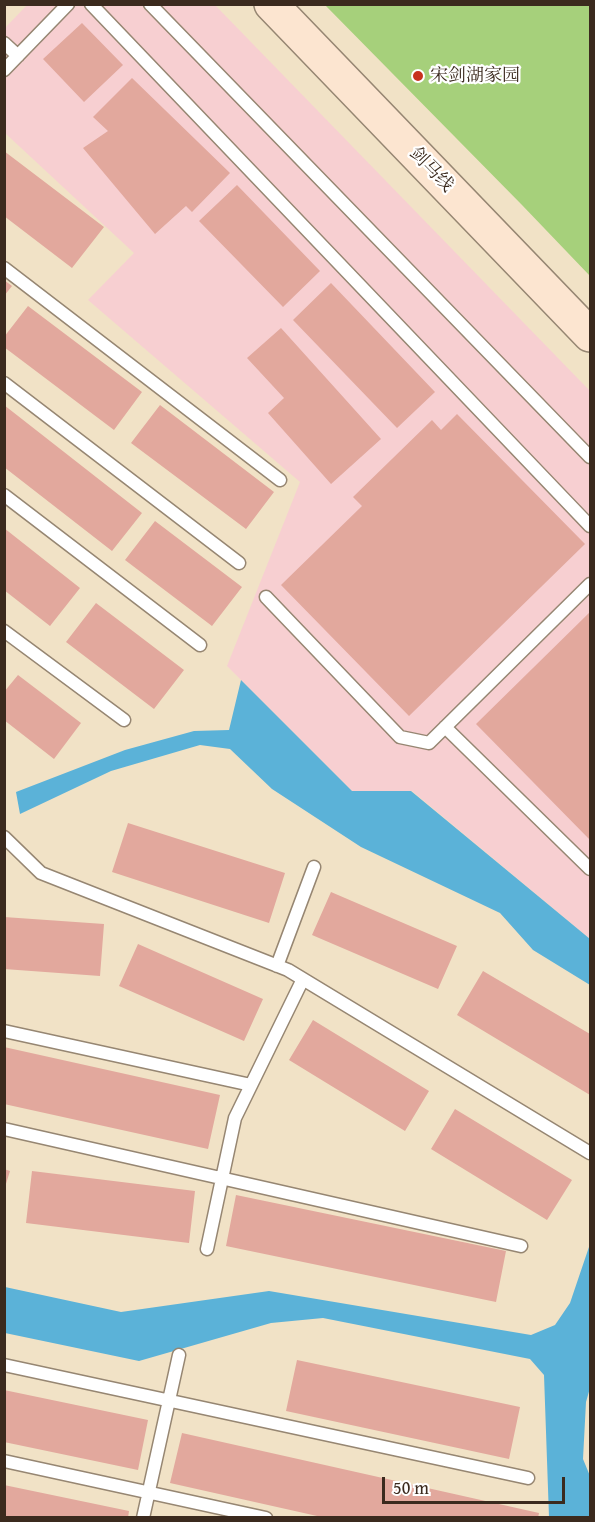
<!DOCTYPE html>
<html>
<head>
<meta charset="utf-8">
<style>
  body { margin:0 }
  #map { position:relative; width:595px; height:1522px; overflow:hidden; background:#f1e2c6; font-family:"Gentium Book Plus",serif }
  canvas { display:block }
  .frame { position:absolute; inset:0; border:6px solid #3b2a1e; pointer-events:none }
  .scale { position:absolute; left:382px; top:1477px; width:183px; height:27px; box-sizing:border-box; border:3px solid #3b2a1e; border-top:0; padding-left:8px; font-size:18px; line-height:21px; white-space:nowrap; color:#3b2a1e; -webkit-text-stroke:4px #fff; paint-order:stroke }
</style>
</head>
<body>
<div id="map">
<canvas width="595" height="1522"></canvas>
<div class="frame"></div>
<div class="scale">50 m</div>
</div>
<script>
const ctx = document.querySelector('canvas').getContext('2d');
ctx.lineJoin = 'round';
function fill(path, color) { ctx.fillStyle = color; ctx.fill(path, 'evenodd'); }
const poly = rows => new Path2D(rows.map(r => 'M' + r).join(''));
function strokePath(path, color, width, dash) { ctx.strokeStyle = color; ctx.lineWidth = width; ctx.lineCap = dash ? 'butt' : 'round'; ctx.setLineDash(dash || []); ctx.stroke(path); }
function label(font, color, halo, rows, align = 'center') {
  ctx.font = font + ' "Gentium Book Plus","Noto Serif SC",serif'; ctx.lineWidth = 4.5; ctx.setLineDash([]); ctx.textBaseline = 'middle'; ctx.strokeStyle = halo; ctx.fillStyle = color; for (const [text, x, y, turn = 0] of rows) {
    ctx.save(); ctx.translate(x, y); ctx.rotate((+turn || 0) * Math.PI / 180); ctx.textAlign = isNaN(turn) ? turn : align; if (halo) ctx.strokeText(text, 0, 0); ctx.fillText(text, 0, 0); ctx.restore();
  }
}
fill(poly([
  [27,5,215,5,590,391,590,939,412,791,352,791,227,666,300,482,88,300,134,253,5,133,4,29]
]), '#f7cfd1');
fill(poly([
  [325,5,590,5,590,276,522,205]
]), '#a6d07b');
fill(poly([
  [241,680,352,791,411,791,590,939,590,985,533,950,500,913,361,847,272,789,230,749,200,745,111,771,20,814,16,792,125,750,194,731,229,730],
  [590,1244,590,1388,586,1402,583,1459,590,1476,590,1517,549,1517,544,1375,530,1359,323,1318,271,1323,139,1361,5,1333,5,1287,121,1312,269,1291,531,1335,555,1325,570,1303]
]), '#5bb2d8');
fill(poly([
  [82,23,123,65,84,102,43,59],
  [132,78,230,173,192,212,186,206,155,234,83,148,108,131,93,117],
  [4,151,104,227,72,268,4,216],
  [237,185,320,271,283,307,199,221],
  [4,280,12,286,4,296],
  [331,283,435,392,397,428,293,320],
  [28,306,142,392,114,430,4,347,4,337],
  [281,328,381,439,331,484,268,413,284,398,247,358],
  [4,405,142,513,112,551,4,467],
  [160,405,274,492,246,529,131,443],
  [457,414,585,544,409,716,281,585,362,506,353,497,432,420,441,430],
  [155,521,242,587,212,626,125,560],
  [4,528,80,588,50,626,4,590],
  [96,603,184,670,154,709,66,642],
  [590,612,590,840,476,724],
  [18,675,81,723,54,759,4,720,4,692],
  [128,823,285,873,269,923,112,872],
  [331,892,457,946,438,989,312,935],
  [4,917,104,924,100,976,4,969],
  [138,944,263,999,244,1041,119,986],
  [483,971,590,1034,590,1095,457,1015],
  [313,1020,429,1091,405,1131,289,1060],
  [4,1047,220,1095,208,1149,4,1104],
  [455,1109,572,1180,547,1220,431,1149],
  [4,1169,10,1171,5,1187,4,1187],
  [32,1171,195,1191,189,1243,26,1223],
  [236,1195,506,1251,496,1302,226,1246],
  [297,1360,520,1407,509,1459,286,1411],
  [4,1390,148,1420,138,1470,4,1442],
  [182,1433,539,1513,538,1518,326,1518,170,1483],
  [4,1485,129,1511,128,1518,4,1518]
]), '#e2a89d');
const service = poly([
  [91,4,590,526],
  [150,4,590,457],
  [4,43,18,56],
  [4,70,68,4],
  [4,268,280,480],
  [4,383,239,563],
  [4,495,200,645],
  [266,597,400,737,429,743,590,584],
  [4,631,124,720],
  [445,727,590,869],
  [4,837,41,873,288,970,590,1153],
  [277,966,314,867],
  [4,1031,251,1085],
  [4,1129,521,1246],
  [207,1249,235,1118,303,979],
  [4,1365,528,1478],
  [4,1461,266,1518],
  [143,1518,179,1355]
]);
const secondary = poly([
  [271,4,590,335]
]);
strokePath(service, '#968672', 15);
strokePath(secondary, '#968672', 36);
strokePath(service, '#fff', 12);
strokePath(secondary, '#fce5d0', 33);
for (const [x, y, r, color] of [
  [418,76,6,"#c8321e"]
]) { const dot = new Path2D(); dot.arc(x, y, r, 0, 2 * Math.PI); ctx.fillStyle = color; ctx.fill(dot); strokePath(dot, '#fff', 2); }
label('18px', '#3b2a1e', '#fff', [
  ["宋剑湖家园",430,76]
], 'left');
label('18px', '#3b2a1e', '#fff', [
  ["剑马线",431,170,46]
]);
</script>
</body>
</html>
